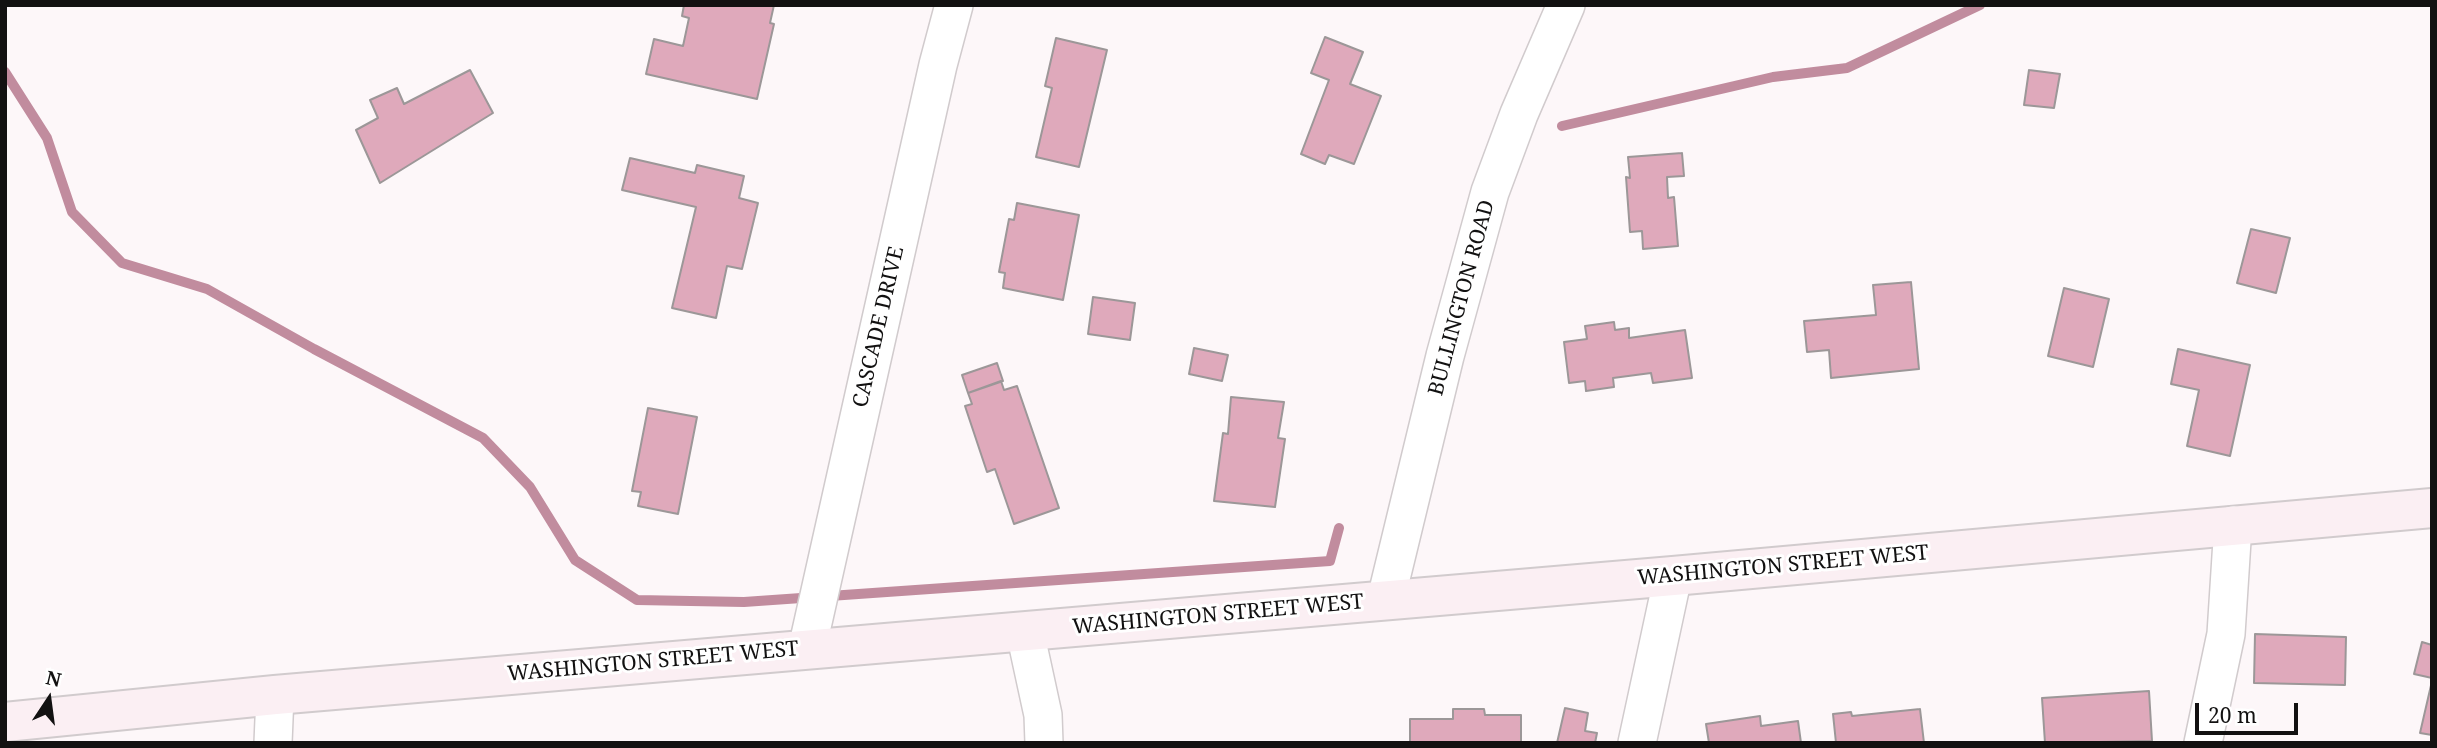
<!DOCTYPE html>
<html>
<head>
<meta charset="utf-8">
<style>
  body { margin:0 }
  #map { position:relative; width:2437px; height:748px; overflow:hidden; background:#fdf7f9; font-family:"Noto Serif",serif }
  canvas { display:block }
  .frame { position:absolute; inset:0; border:7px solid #121111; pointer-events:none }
  .north { position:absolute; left:14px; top:664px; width:70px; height:70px; -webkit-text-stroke:5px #fff; paint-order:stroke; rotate:13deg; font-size:19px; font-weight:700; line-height:28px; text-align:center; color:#121111 }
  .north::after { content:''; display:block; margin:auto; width:24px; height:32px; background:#121111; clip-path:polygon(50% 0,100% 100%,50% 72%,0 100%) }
  .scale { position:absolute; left:2195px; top:703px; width:103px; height:32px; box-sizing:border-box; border:4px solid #121111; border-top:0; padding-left:9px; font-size:21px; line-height:24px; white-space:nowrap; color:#121111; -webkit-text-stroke:5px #fff; paint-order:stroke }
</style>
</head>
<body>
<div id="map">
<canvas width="2437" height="748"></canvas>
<div class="frame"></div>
<div class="north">N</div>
<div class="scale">20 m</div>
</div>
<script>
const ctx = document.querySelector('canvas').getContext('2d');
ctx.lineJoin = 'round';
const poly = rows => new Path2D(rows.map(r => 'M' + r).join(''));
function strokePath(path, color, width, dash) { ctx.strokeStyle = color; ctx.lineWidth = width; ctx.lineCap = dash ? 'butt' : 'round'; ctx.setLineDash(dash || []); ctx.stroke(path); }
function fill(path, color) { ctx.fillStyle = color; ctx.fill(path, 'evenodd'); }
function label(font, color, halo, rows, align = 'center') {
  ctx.font = font + ' "Noto Serif",serif'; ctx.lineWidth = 6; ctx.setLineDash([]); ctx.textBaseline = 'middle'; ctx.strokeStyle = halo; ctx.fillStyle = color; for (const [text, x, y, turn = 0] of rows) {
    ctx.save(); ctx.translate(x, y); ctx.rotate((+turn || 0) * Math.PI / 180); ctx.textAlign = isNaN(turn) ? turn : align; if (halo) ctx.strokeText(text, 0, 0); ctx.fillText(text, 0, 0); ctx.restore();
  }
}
strokePath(poly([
  [5,72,47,138,72,212,122,263,207,289,314,349,483,438,530,487,575,560,637,600,744,602,1330,561,1339,528],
  [1562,126,1773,77,1847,68,1980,5]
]), '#c18c9e', 10);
const building = poly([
  [684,5,774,5,770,23,774,24,757,99,646,74,654,39,683,46,689,18,682,16,684,5],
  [1325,37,1363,52,1350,84,1381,96,1354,164,1329,155,1325,164,1301,154,1329,80,1311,73,1325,37],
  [1056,38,1107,50,1079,167,1036,157,1052,88,1045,86,1056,38],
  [470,70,493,113,380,183,356,130,378,118,370,100,397,88,404,104,470,70],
  [2029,70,2060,74,2054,108,2024,105,2029,70],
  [1682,153,1684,176,1667,177,1668,198,1674,197,1678,246,1643,249,1642,231,1630,232,1626,177,1630,178,1628,157,1682,153],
  [630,158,695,173,697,165,744,176,739,198,758,203,742,269,727,266,716,318,672,308,696,207,622,190,630,158],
  [1017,203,1079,215,1063,300,1003,288,1005,273,999,272,1009,219,1014,220,1017,203],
  [2251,229,2290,238,2276,293,2237,283,2251,229],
  [1911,282,1919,369,1831,378,1829,350,1807,352,1804,321,1876,315,1873,285,1911,282],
  [2064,288,2109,299,2093,367,2048,356,2064,288],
  [1093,297,1135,303,1130,340,1088,334,1093,297],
  [1614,322,1615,330,1629,328,1629,338,1685,330,1692,378,1653,383,1651,373,1613,378,1614,387,1586,391,1585,381,1569,383,1564,342,1587,339,1585,326,1614,322],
  [1194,348,1228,355,1222,381,1189,374,1194,348],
  [2178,349,2250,365,2230,456,2187,446,2199,390,2171,384,2178,349],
  [997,363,1003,381,968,393,962,375,997,363],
  [1001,381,1004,390,1017,386,1059,508,1014,524,995,469,987,472,965,406,972,404,968,393,1001,381],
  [1231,397,1284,402,1278,438,1285,439,1275,507,1214,501,1223,433,1228,434,1231,397],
  [648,408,697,417,678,514,638,506,641,492,632,491,648,408],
  [2255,634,2346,637,2345,685,2254,683,2255,634],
  [2422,642,2432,645,2432,678,2414,674,2422,642],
  [2432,681,2432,735,2420,733,2432,681],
  [2149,691,2152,741,2045,743,2042,698,2149,691],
  [1565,708,1588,713,1585,731,1597,733,1595,743,1557,743,1565,708],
  [1453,709,1484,709,1485,715,1521,715,1521,743,1410,743,1410,719,1453,719,1453,709],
  [1920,709,1924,743,1836,743,1833,714,1851,712,1852,716,1920,709],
  [1760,716,1761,726,1798,721,1801,743,1709,743,1706,724,1760,716]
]);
fill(building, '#dfa9bb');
strokePath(building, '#9c9798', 2);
const street = poly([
  [1386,599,1445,356,1490,192,1519,114,1566,5],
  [1025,632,1043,715,1044,743],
  [807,649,938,65,954,5],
  [273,743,275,695],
  [1637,743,1673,576],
  [2203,743,2226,634,2233,525]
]);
const secondary = poly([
  [5,722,275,695,1673,576,2432,508]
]);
strokePath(street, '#d1cbcd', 40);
strokePath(secondary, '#d1cbcd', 42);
strokePath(street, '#fff', 37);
strokePath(secondary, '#fbeff3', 38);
label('21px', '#121111', '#fff', [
  ["BULLINGTON ROAD",1462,298,-75],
  ["CASCADE DRIVE",879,327,-77],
  ["WASHINGTON STREET WEST",1783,566,-5],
  ["WASHINGTON STREET WEST",1218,615,-5],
  ["WASHINGTON STREET WEST",653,662,-5]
]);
</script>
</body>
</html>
